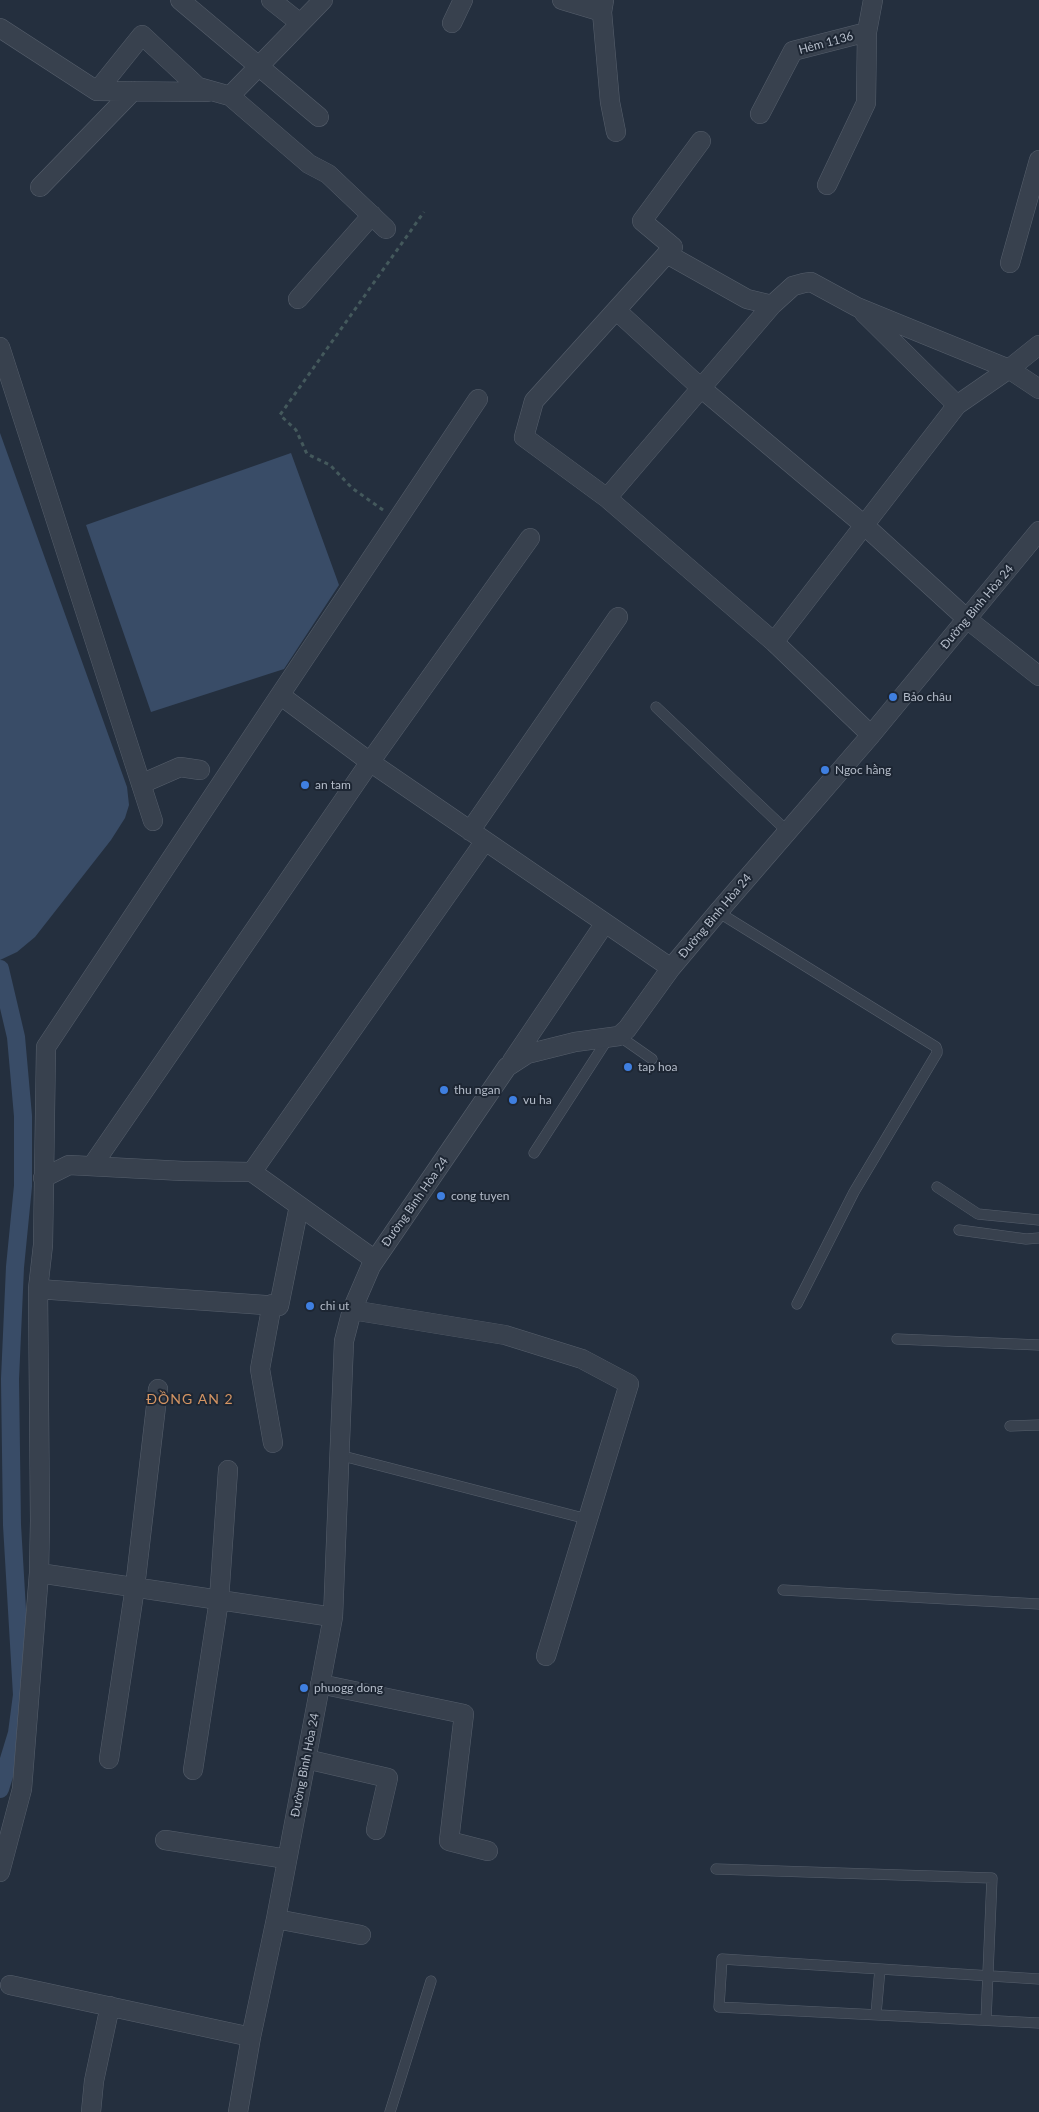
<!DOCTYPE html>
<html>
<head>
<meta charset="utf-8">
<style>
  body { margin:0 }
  canvas { display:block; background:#242f3e }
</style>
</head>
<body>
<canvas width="1039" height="2112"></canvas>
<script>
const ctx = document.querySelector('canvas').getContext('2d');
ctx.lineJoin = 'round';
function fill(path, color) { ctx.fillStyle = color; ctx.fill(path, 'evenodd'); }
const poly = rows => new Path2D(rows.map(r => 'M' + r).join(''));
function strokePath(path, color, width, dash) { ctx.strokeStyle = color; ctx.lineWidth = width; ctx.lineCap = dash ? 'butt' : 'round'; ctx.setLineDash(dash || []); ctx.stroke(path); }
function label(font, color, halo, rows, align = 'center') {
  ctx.font = font + ' Lato,sans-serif'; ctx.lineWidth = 4; ctx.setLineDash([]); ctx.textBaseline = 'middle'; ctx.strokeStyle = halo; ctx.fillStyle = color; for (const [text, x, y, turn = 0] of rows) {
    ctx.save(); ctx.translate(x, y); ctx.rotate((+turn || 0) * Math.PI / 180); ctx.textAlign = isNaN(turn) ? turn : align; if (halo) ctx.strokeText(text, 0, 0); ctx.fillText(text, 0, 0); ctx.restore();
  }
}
fill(poly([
  [0,433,127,787,129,805,125,818,111,840,35,937,17,952,0,960],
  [291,453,339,585,284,669,151,712,86,525]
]), '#394c67');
strokePath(poly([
  [0,969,16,1037,23,1116,23,1186,15,1267,10,1379,12,1525,22,1695,17,1733,0,1789]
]), '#394c67', 18);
const lane = poly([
  [656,707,787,831],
  [718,912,936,1047,937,1050,937,1053,854,1192,797,1304],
  [619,1036,652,1059],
  [534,1153,609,1037],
  [937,1187,978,1214,1039,1220],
  [959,1230,1026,1239,1039,1238],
  [897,1339,1039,1345],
  [1010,1426,1039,1425],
  [339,1455,587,1519],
  [783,1590,1039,1604],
  [716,1869,992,1878,986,2020],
  [1039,1979,722,1959,719,2007,1039,2023],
  [876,2014,880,1969],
  [390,2112,431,1981]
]);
const street = poly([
  [180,0,319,117],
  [271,0,300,23],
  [562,0,602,12],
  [604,0,602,12,610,102,616,132],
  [452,23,463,0],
  [0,28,97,91,142,35,198,87,230,96,323,0],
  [97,91,208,92],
  [230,96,309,164,328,174,386,229],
  [760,114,793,51,867,32,873,0],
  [701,141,642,221,673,247,534,401,524,437,607,498,774,642,871,735],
  [827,185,866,103,867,32],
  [40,187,133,91],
  [667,254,747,299,772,305],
  [1010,263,1039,160],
  [298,299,372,215],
  [617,311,701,388,864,525,967,619,1039,676],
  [864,313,957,405],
  [0,347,153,821],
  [607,498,772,305,793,286,804,283,811,282,857,307,1009,369,1039,389],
  [774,642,957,405,1009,369,1039,345],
  [280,695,478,399],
  [141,784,180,767,200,770],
  [470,831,618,617],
  [512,1061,605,923],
  [92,1166,370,762,530,538],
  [43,1178,69,1165,183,1171,252,1172],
  [375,1260,252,1172,485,841],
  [38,1289,279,1306,299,1206],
  [272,1304,260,1369,273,1443],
  [352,1310,505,1335,582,1359,629,1384,546,1656],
  [39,1573,333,1617],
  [320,1684,464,1714,449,1841,488,1851],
  [109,1759,135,1587,158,1389],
  [306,1759,388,1778,376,1830],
  [193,1770,219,1600,228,1470],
  [165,1840,287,1859],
  [0,1872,22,1789,39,1573,40,1521,38,1289,43,1245,46,1047,280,695,370,762,671,968],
  [276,1919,361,1935],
  [10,1985,251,2037],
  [91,2112,94,2081,110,2006],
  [238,2112,251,2037,276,1919,333,1617,344,1341,352,1310,371,1266,507,1067,527,1054,575,1042,619,1036,627,1029,671,968,718,912,871,735,1039,531]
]);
strokePath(lane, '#565f6c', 11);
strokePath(street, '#565f6c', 20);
strokePath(poly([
  [383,510,352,488,330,465,307,454,296,430,280,415,424,212]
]), '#44595c', 3, [4, 4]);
strokePath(lane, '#38414e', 10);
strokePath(street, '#38414e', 19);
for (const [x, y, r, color] of [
  [893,697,5,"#3f7fe0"],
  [825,770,5,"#3f7fe0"],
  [305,785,5,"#3f7fe0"],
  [628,1067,5,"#3f7fe0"],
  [444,1090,5,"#3f7fe0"],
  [513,1100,5,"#3f7fe0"],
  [441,1196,5,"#3f7fe0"],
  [310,1306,5,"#3f7fe0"],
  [304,1688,5,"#3f7fe0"]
]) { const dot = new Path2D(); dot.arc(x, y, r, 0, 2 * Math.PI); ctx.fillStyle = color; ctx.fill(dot); strokePath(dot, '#1d2633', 2); }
label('12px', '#b4bcc9', '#1d2633', [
  ["Hẻm 1136",826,43,-15],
  ["Đường Bình Hòa 24",977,607,-50],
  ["Đường Bình Hòa 24",715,916,-50],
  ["Đường Bình Hòa 24",415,1202,-55],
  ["Đường Bình Hòa 24",305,1765,-79]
]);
label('12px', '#b4bcc9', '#1d2633', [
  ["Bảo châu",903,697],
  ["Ngoc hằng",835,770],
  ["an tam",315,785],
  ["tap hoa",638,1067],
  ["thu ngan",454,1090],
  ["vu ha",523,1100],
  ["cong tuyen",451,1196],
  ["chi ut",320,1306],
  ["phuogg dong",314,1688]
], 'left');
ctx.letterSpacing = '1px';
label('14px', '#d59563', '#1d2633', [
  ["ĐỒNG AN 2",190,1399]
]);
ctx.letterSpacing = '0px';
</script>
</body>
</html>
